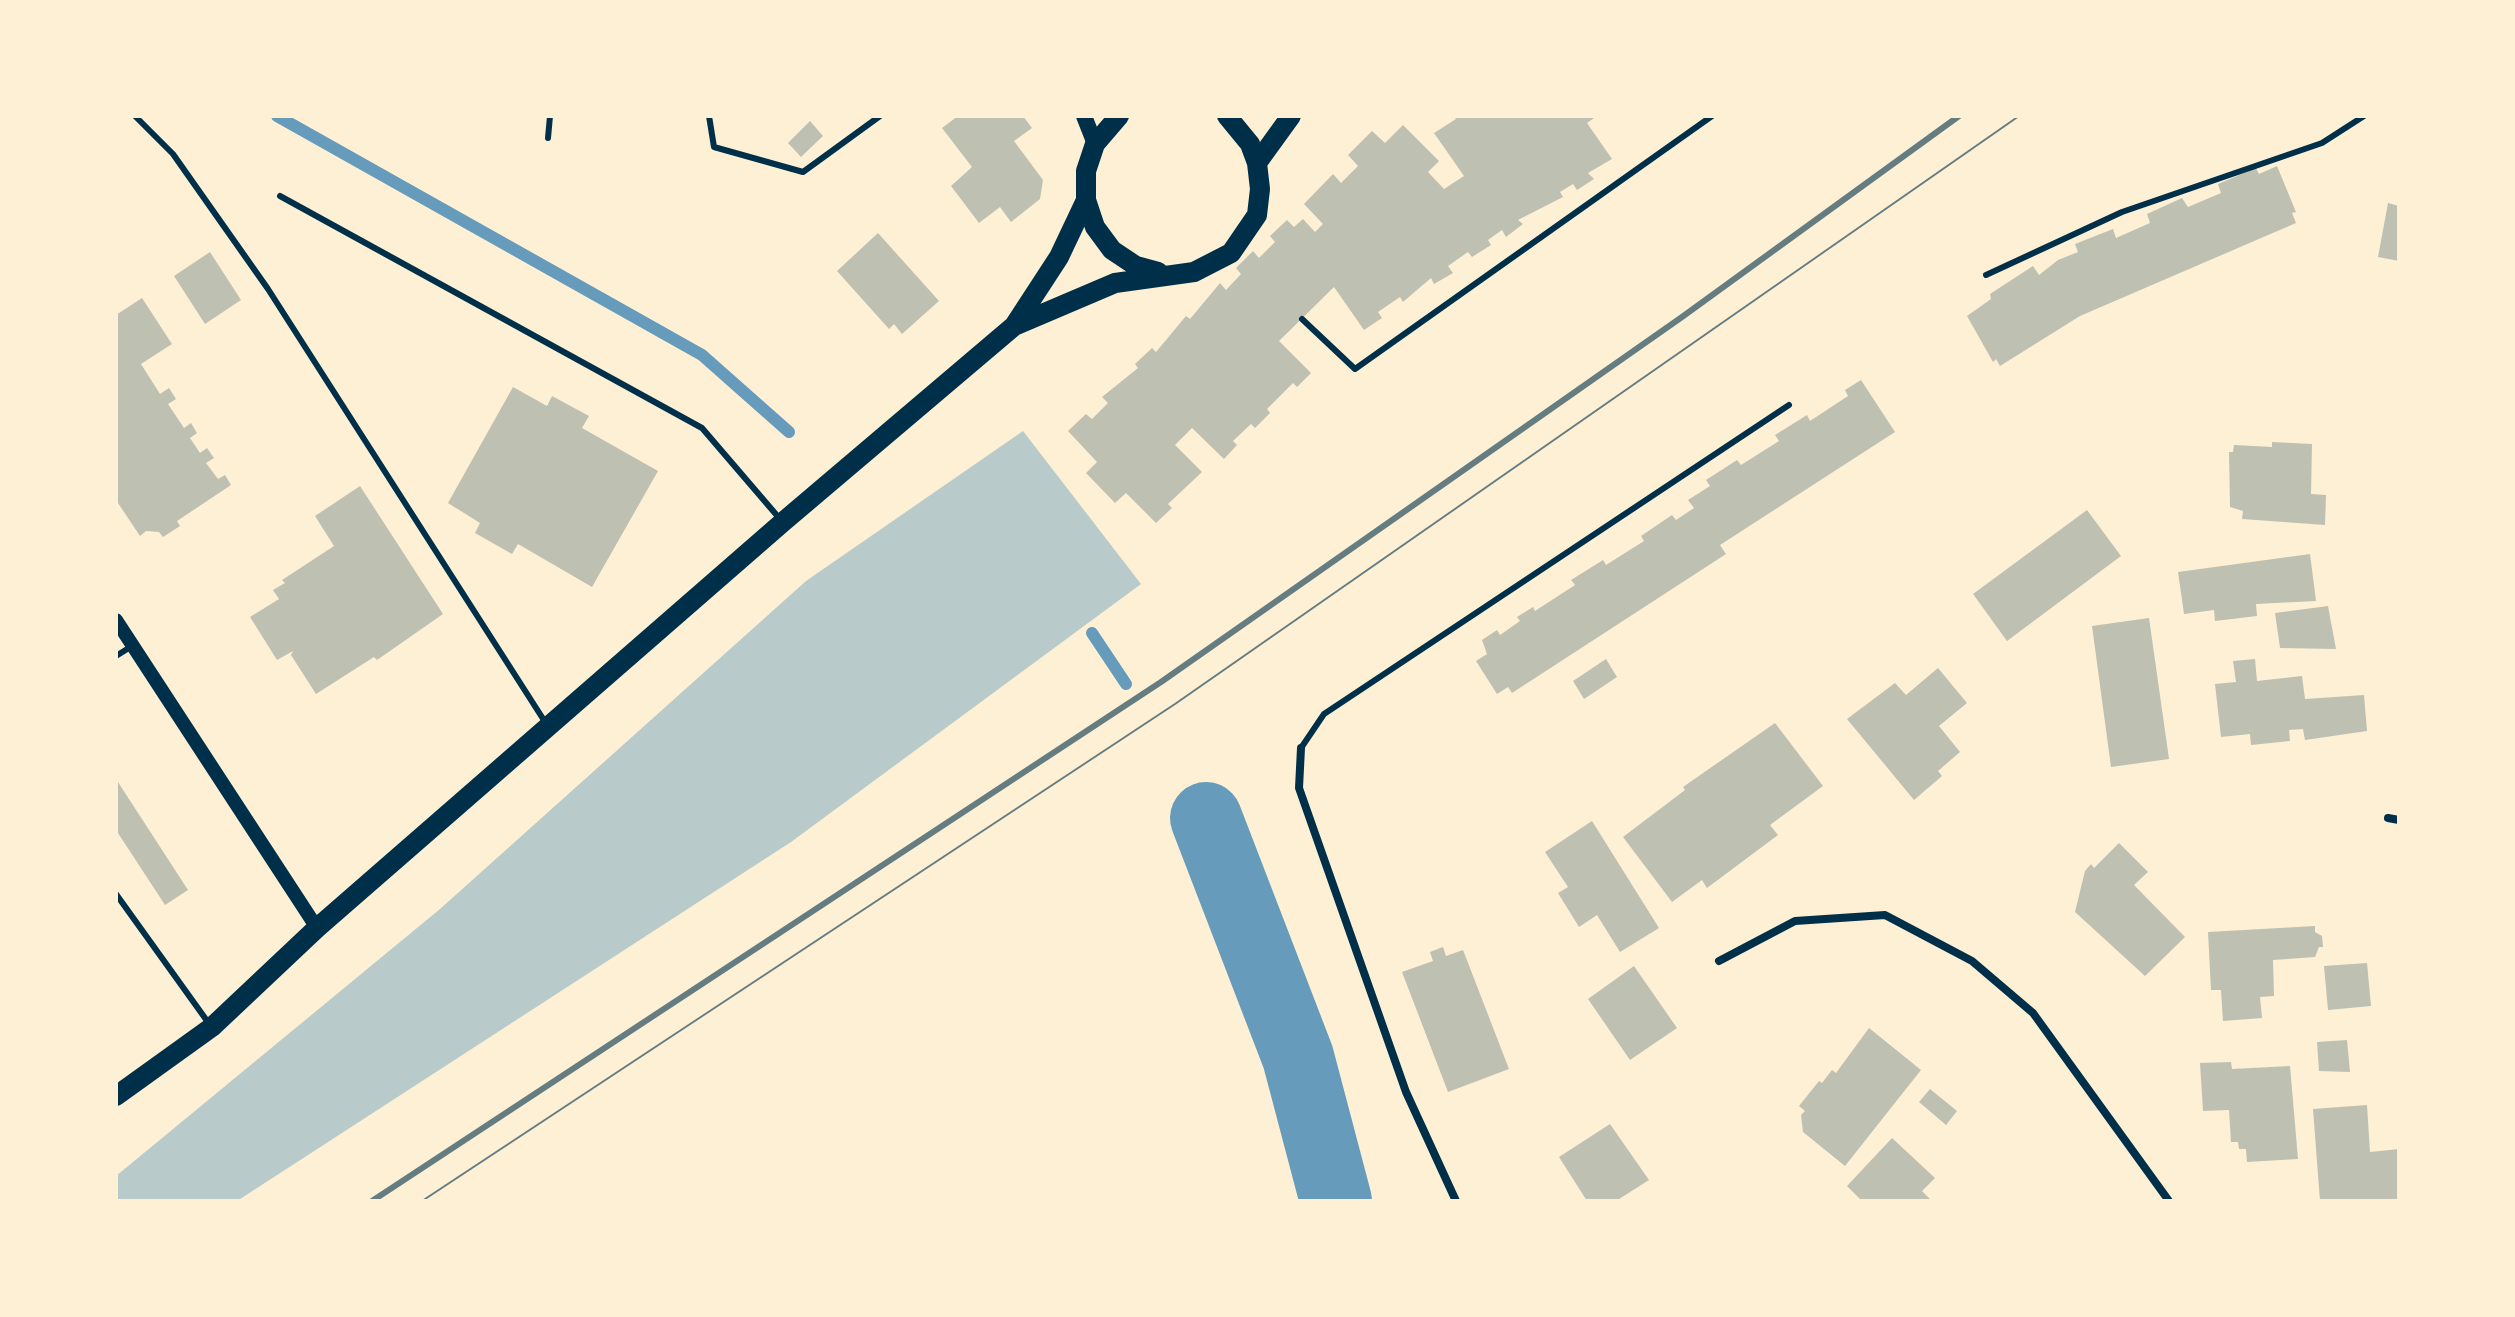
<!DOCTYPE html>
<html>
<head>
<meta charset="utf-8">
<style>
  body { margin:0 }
  #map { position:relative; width:2515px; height:1317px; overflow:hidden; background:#fdf0d5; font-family:Jost,sans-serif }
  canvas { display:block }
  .frame { position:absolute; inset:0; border:118px solid #fdf0d5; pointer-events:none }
</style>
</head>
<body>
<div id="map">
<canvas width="2515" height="1317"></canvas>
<div class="frame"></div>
</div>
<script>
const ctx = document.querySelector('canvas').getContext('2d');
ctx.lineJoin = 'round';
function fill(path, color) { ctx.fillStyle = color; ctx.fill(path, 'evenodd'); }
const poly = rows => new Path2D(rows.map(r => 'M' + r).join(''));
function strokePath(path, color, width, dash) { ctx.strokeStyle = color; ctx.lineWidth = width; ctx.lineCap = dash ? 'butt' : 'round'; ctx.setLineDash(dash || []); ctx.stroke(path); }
fill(poly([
  [1023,431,1141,584,791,842,237,1201,116,1201,116,1176,440,909,806,581]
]), '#b9caca');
strokePath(poly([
  [277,116,702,355,789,432],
  [1092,633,1126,684]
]), '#669bbc', 12);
strokePath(poly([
  [1206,818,1298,1057,1336,1201]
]), '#669bbc', 72);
fill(poly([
  [958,116,1023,116,1032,128,1014,141,1043,180,1040,199,1011,222,1000,207,979,223,951,186,972,167,942,128],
  [1454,116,1597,116,1587,123,1612,159,1588,173,1594,179,1577,190,1573,184,1560,192,1563,197,1518,220,1523,224,1506,237,1502,230,1488,240,1491,245,1472,257,1468,252,1448,266,1453,273,1434,284,1431,278,1403,302,1400,297,1378,312,1382,318,1364,330,1334,287,1279,341,1311,373,1297,387,1293,383,1267,409,1270,413,1255,428,1251,424,1233,441,1237,445,1224,459,1192,428,1175,445,1202,472,1168,504,1172,508,1156,523,1126,493,1115,503,1086,473,1097,462,1068,431,1086,414,1092,419,1108,403,1102,397,1138,368,1135,364,1152,348,1156,352,1186,316,1190,319,1220,283,1226,290,1241,274,1236,268,1253,251,1259,258,1275,242,1270,236,1287,220,1294,227,1303,219,1315,232,1323,224,1304,204,1333,174,1341,183,1358,166,1348,155,1372,131,1385,143,1403,125,1439,161,1428,172,1444,189,1464,176,1434,133,1456,119],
  [810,121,823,136,801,157,788,143],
  [2277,166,2296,212,2292,213,2296,223,2080,316,2000,366,1996,359,1993,362,1967,316,1991,299,1990,294,2033,266,2039,275,2058,260,2078,252,2075,244,2113,229,2116,238,2150,223,2147,214,2182,198,2188,207,2221,193,2218,184,2256,168,2259,174],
  [2388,203,2399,206,2399,261,2378,257],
  [878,233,939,301,902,334,894,324,889,329,837,271],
  [210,252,241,300,205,324,174,276],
  [142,298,172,344,141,364,160,394,169,388,176,399,168,404,184,428,191,423,197,433,190,438,200,453,207,448,214,458,206,463,218,479,225,475,231,485,177,521,180,526,163,537,159,532,146,531,140,536,116,500,116,315],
  [1861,380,1895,432,1720,545,1726,554,1512,693,1508,687,1497,694,1476,661,1487,654,1482,640,1497,630,1500,635,1520,621,1517,617,1533,607,1535,611,1575,585,1571,580,1603,560,1606,565,1644,541,1641,536,1672,515,1676,520,1694,508,1688,500,1710,486,1706,480,1737,460,1741,465,1779,441,1775,435,1807,415,1810,421,1848,396,1845,390],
  [513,387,547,406,552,396,589,416,582,428,658,471,592,587,518,544,512,554,475,533,480,523,448,503],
  [2272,442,2312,444,2311,494,2326,495,2325,525,2242,519,2243,511,2230,507,2229,452,2233,452,2234,445,2272,447],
  [360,486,443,614,377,660,374,657,316,694,291,655,293,651,277,660,250,617,279,599,273,590,285,583,282,580,334,546,315,516],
  [2087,510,2121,556,2007,641,1973,594],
  [2310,554,2316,601,2256,604,2257,616,2215,621,2214,610,2184,614,2178,572],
  [2328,606,2336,649,2280,648,2275,613],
  [2149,618,2169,759,2111,767,2092,626],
  [1606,659,1617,677,1584,699,1573,681],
  [2255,659,2257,681,2302,676,2305,699,2364,695,2367,731,2305,740,2303,729,2289,730,2290,741,2251,745,2250,734,2221,737,2215,684,2236,682,2233,661],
  [1938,668,1967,703,1939,726,1960,752,1938,771,1942,776,1914,800,1847,719,1895,683,1906,695],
  [1775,723,1823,786,1770,825,1778,835,1707,888,1702,880,1672,902,1623,837,1685,790,1683,787],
  [116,779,188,890,165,905,116,830],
  [1592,821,1659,928,1620,952,1597,915,1579,927,1558,893,1568,887,1545,852],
  [2119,843,2148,872,2134,885,2185,937,2145,976,2075,912,2085,871,2091,864,2094,868],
  [2315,926,2315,932,2322,936,2323,947,2319,947,2315,957,2273,960,2274,996,2260,997,2262,1018,2223,1021,2221,990,2211,990,2208,932],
  [1443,947,1446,956,1463,950,1509,1069,1448,1092,1402,972,1433,961,1430,952],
  [2367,963,2371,1006,2328,1010,2324,966],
  [1634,966,1677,1028,1630,1060,1588,999],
  [1869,1028,1921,1070,1845,1166,1803,1132,1801,1115,1805,1111,1799,1106,1819,1081,1822,1083,1832,1070,1836,1073],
  [2347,1040,2350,1072,2319,1071,2317,1042],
  [2231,1062,2232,1069,2290,1066,2298,1159,2247,1162,2246,1149,2239,1149,2238,1142,2231,1142,2229,1110,2203,1111,2200,1063],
  [1930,1089,1957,1111,1946,1125,1919,1102],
  [2367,1105,2370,1152,2399,1149,2399,1201,2320,1201,2313,1109],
  [1610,1124,1649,1180,1616,1201,1587,1201,1559,1157],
  [1892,1138,1935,1178,1922,1191,1932,1201,1862,1201,1847,1186]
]), '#bec0b2');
strokePath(poly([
  [135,116,173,154,268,289,547,725],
  [709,116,714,147,803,172,880,116],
  [548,138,550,116],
  [280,196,702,428,780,519],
  [1986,275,2122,212,2322,143,2364,116],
  [1302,319,1355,369,1712,116],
  [116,656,132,646],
  [1301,748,1324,714,1789,405],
  [116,894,210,1025]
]), '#003049', 6);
strokePath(poly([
  [1301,748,1299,788,1406,1092,1456,1201],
  [2388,818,2399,820],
  [1719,961,1795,921,1885,915,1972,961,2033,1013,2169,1201]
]), '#003049', 8);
strokePath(poly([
  [116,620,317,928]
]), '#003049', 14);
strokePath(poly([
  [1084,116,1095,144]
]), '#003049', 16);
strokePath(poly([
  [1119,116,1095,144,1086,171,1086,200,1095,227,1112,250,1136,266,1158,272],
  [1257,163,1291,116],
  [1014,326,1059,257,1086,200],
  [116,1096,212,1027,317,928,783,522,1014,326,1115,283,1194,272,1231,253,1257,215,1260,189,1257,163,1250,144,1227,116]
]), '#003049', 20);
strokePath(poly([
  [422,1201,1175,704,2019,116]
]), '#657d81', 2);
strokePath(poly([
  [372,1201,1161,682,1682,317,1959,116]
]), '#657d81', 6);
</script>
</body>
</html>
